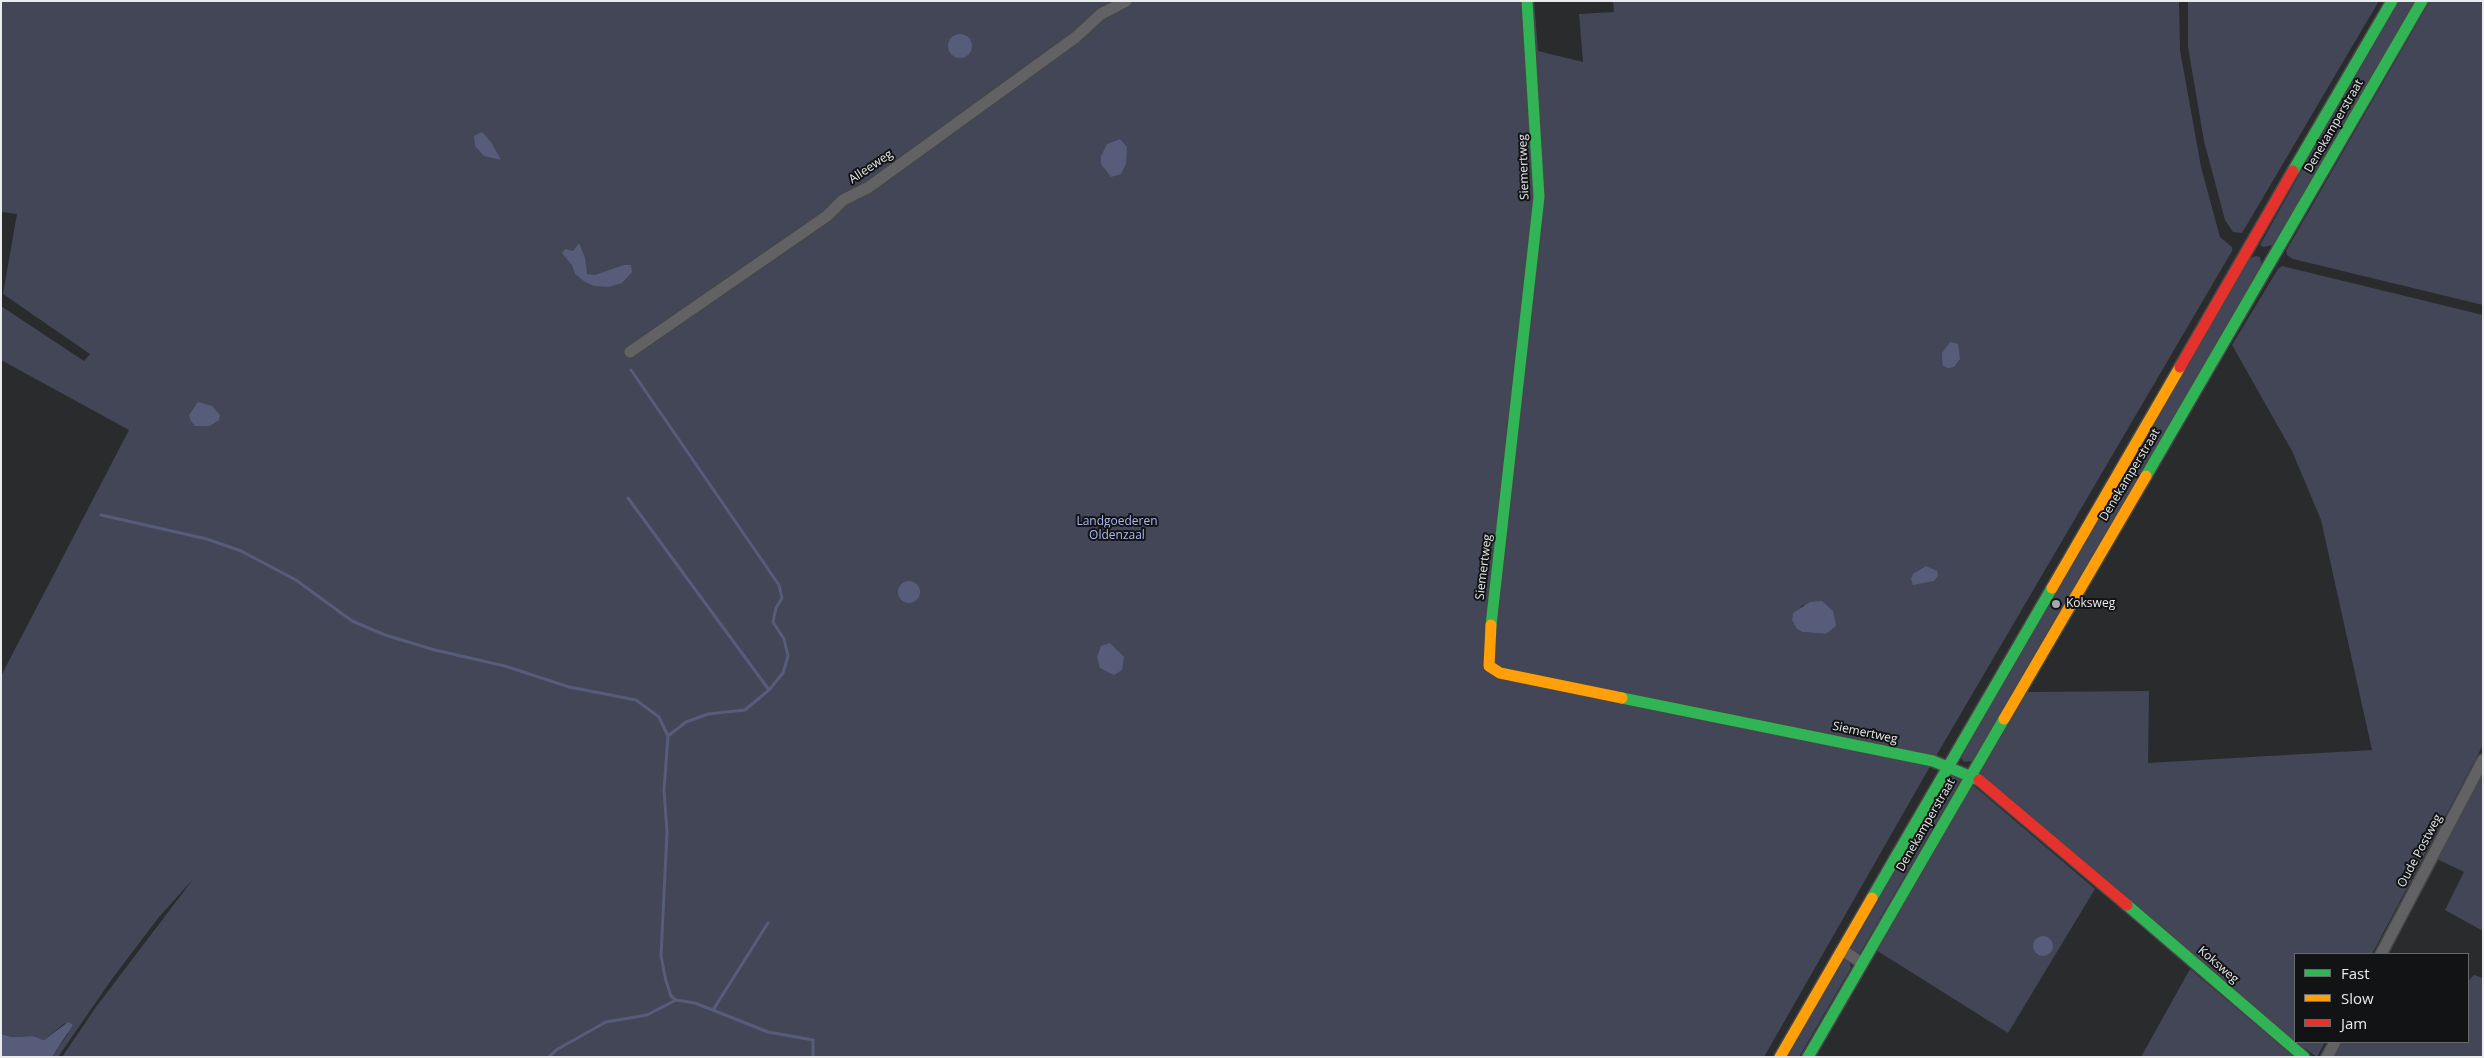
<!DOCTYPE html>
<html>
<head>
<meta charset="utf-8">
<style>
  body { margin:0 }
  #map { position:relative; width:2484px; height:1058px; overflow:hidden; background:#2a2b2c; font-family:"Open Sans",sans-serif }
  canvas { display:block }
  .frame { position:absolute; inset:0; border:2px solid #eaebec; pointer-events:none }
  .legend { position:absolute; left:2294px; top:953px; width:175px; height:90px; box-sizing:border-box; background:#121314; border:1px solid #68696a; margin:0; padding:6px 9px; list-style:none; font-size:15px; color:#eaebec }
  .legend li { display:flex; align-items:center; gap:10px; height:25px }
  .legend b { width:25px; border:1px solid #68696a }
</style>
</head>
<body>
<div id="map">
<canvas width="2484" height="1058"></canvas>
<div class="frame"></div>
<ul class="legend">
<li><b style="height:6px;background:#30b455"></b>Fast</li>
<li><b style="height:6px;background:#ff9f0a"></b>Slow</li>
<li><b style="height:6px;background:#e5322d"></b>Jam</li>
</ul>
</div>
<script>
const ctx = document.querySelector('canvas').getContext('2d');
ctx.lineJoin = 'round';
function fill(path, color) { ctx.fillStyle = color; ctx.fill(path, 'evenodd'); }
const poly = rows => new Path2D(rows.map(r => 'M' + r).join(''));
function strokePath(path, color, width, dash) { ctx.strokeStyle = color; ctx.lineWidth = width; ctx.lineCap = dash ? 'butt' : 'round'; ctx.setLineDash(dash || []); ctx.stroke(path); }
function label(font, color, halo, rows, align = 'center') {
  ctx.font = font + ' "Open Sans",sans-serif'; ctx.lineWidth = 4; ctx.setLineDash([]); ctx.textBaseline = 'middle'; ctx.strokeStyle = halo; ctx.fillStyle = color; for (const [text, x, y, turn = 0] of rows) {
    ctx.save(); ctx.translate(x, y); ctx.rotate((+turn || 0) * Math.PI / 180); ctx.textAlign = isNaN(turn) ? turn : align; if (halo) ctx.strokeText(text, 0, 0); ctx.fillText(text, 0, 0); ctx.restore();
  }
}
fill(poly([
  [1,1,1534,1,1538,51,1583,62,1579,14,1614,12,1613,1,2179,1,2180,50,2201,167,2220,237,2232,247,2232,251,1936,756,1764,1057,62,1057,96,1007,194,878,159,917,112,979,58,1057,52,1057,68,1034,65,1023,44,1040,33,1036,12,1037,1,1034,1,676,129,430,1,360,1,306,84,361,90,354,3,294,17,214,1,212],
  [1803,605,1834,628,1826,634,1802,632,1797,629,1792,616],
  [2188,1,2379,1,2242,233,2233,232,2225,220,2204,141,2188,47],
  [2396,1,2416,1,2273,245,2263,247,2260,245],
  [2430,1,2483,1,2483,305,2293,259,2287,255,2286,251],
  [2256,256,2260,257,2262,267,1972,761,1964,762,1961,757,2250,258],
  [2282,266,2483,315,2483,745,2372,954,2295,954,2295,1041,1979,772,2027,692,2149,691,2148,763,2372,750,2321,520,2292,451,2232,345,2278,269],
  [2483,772,2483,931,2445,910,2464,872,2437,859],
  [1951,774,1961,779,1860,953,1850,950],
  [1973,785,2095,889,2008,1033,1876,950],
  [1845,958,1849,961,1851,968,1799,1057,1786,1057],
  [2190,969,2294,1057,2141,1057],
  [2474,975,2483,978,2483,1057,2331,1057,2339,1042,2468,1042,2468,981],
  [2296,1042,2325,1042,2317,1057]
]), '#424657');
fill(poly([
  '948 46a12 12 0 1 1 24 0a12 12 0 1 1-24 0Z',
  [482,132,491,142,501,160,484,156,475,146,474,136],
  [1120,139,1127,147,1126,164,1121,174,1111,177,1101,164,1101,156,1107,144],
  [579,243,585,258,587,274,595,275,624,265,631,265,632,272,622,283,608,287,594,286,585,282,575,274,572,265,562,253,565,249,573,251],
  [1950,342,1958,344,1960,359,1954,367,1948,368,1943,366,1942,360,1942,353],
  [198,402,212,406,220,415,219,420,210,426,195,426,191,421,189,415],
  [1926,566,1937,571,1938,576,1934,581,1913,585,1911,579,1913,574],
  '898 592a11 11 0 1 1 22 0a11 11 0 1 1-22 0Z',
  [1822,601,1833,611,1836,625,1834,628,1826,634,1802,632,1797,629,1792,620,1793,613,1810,602],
  [1110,643,1124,657,1122,670,1114,675,1100,668,1097,657,1101,646],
  '2033 946a10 10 0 1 1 20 0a10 10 0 1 1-20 0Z',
  [68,1022,73,1025,52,1057,1,1057,1,1034,12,1037,33,1036,44,1040]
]), '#565c7a');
strokePath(poly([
  [631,370,779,585,782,598,776,608,773,622,784,639,788,656,783,673,769,690,745,710,708,714,686,722,668,736,664,790,667,832,661,956,666,981,671,996,676,1000],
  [628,498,769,690],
  [101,515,207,539,241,551,296,580,352,621,385,635,435,650,505,666,569,687,636,700,659,717,668,736],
  [713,1010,768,923],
  [549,1057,556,1050,606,1022,647,1015,676,1000,695,1003,768,1032,813,1040,813,1057]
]), '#565c7a', 3);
const street = poly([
  [630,352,827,216,843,200,869,187,1076,37,1101,14,1126,1],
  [1842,950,1862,963],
  [2381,954,2483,760],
  [2327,1057,2335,1042]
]);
const fast = poly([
  [2293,171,2392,1],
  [2146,476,2422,1],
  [1491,625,1539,197,1527,1],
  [1622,698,1933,761,1979,780],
  [1872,898,2052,588],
  [2127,905,2304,1057],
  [1808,1057,2004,719]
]);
const slow = poly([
  [2052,588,2180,367],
  [1491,625,1489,666,1500,673,1622,698],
  [2004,719,2146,476],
  [1780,1057,1872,898]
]);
const jam = poly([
  [2180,367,2293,171],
  [1979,780,2127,905]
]);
strokePath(street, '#464748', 14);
strokePath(fast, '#464748', 14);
strokePath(slow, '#464748', 14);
strokePath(jam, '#464748', 14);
strokePath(street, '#626264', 11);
strokePath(fast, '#30b455', 11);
strokePath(slow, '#ff9f0a', 11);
strokePath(jam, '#e5322d', 11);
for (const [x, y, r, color] of [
  [2056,604,5,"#a7a8a9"]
]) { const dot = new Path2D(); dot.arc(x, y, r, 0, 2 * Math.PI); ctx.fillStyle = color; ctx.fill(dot); strokePath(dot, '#121314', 2); }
label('12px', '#eaebec', '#121314', [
  ["Denekamperstraat",2334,126,-60],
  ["Alleeweg",871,167,-34],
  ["Siemertweg",1524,167,-92],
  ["Denekamperstraat",2130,475,-59],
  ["Siemertweg",1484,567,-83],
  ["Siemertweg",1865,733,12],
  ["Denekamperstraat",1926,825,-60],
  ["Oude Postweg",2420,851,-62],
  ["Koksweg",2218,965,41]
]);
label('12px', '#aebaf4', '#121314', [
  ["Landgoederen",1117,522],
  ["Oldenzaal",1117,536]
]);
label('12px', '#eaebec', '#121314', [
  ["Koksweg",2066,604]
], 'left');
</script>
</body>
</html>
